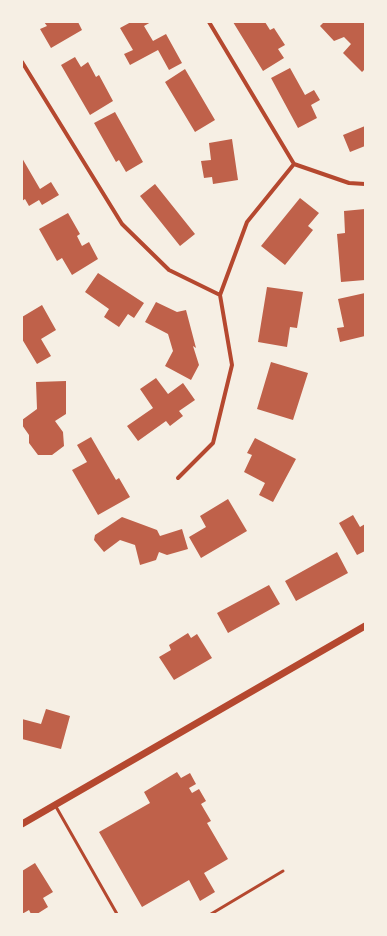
<!DOCTYPE html>
<html>
<head>
<meta charset="utf-8">
<style>
  body { margin:0 }
  #map { position:relative; width:387px; height:936px; overflow:hidden; background:#f6efe4; font-family:Rubik,sans-serif }
  canvas { display:block }
  .frame { position:absolute; inset:0; border:23px solid #f6efe4; pointer-events:none }
</style>
</head>
<body>
<div id="map">
<canvas width="387" height="936"></canvas>
<div class="frame"></div>
</div>
<script>
const ctx = document.querySelector('canvas').getContext('2d');
ctx.lineJoin = 'round';
function fill(path, color) { ctx.fillStyle = color; ctx.fill(path, 'evenodd'); }
const poly = rows => new Path2D(rows.map(r => 'M' + r).join(''));
function strokePath(path, color, width, dash) { ctx.strokeStyle = color; ctx.lineWidth = width; ctx.lineCap = dash ? 'butt' : 'round'; ctx.setLineDash(dash || []); ctx.stroke(path); }
fill(poly([
  [44,22,68,22,69,23,70,22,78,22,82,30,51,48,40,29,47,26],
  [131,22,151,22,144,26,153,41,166,34,182,63,169,70,158,50,130,65,124,54,133,50,120,28],
  [233,22,265,22,270,30,274,28,285,45,278,49,284,58,263,71],
  [324,22,365,22,365,69,362,72,343,53,351,44,344,37,334,41,320,26],
  [75,57,81,67,88,62,96,77,99,75,113,101,90,115,61,65],
  [290,68,305,95,314,90,320,100,311,105,317,118,298,128,271,78],
  [185,69,215,120,195,132,165,82],
  [115,112,143,162,126,172,119,160,116,162,94,123],
  [365,126,365,146,350,152,343,135],
  [232,139,238,180,213,184,212,177,204,178,201,161,211,160,209,143],
  [22,158,40,189,51,182,59,195,42,205,39,200,29,206,25,199,22,201],
  [155,184,195,234,180,246,140,196],
  [300,198,319,213,308,226,313,230,285,265,261,246],
  [365,209,365,280,341,282,337,234,345,233,344,211],
  [68,213,80,234,77,236,82,246,89,242,98,259,72,275,62,258,57,261,39,229],
  [98,273,144,303,134,318,128,314,119,327,104,317,109,309,85,292],
  [267,287,303,292,297,328,290,327,287,347,258,342],
  [365,293,365,336,340,342,337,328,344,327,338,299],
  [156,302,177,312,186,310,196,348,193,346,199,365,191,380,165,366,173,351,168,334,145,322],
  [42,305,56,330,41,339,51,356,37,364,22,339,22,317],
  [271,362,308,373,293,420,257,409],
  [156,378,168,394,183,383,195,400,179,411,183,416,170,426,166,421,138,441,127,426,153,408,140,389],
  [66,381,66,414,55,421,63,432,64,446,52,455,38,455,29,443,29,435,22,425,22,420,37,409,36,382],
  [91,437,116,480,119,478,130,497,98,515,72,470,87,462,77,445],
  [255,438,296,459,273,502,259,495,265,483,244,472,252,455,247,453],
  [228,499,247,531,201,558,189,537,206,527,200,516],
  [353,515,360,527,365,524,365,551,357,555,339,523],
  [122,517,157,530,160,536,182,529,188,549,167,555,159,552,156,560,140,565,135,545,120,540,104,552,94,540,95,535],
  [337,552,348,573,296,601,285,581],
  [269,585,280,604,228,633,217,613],
  [188,633,191,638,197,634,212,658,174,680,159,657,171,650,169,645],
  [46,709,70,716,61,749,22,739,22,719,41,724],
  [177,772,181,778,190,773,196,784,189,788,192,793,199,789,206,801,201,804,211,821,207,823,228,859,204,873,215,892,200,901,189,880,142,907,99,832,150,803,144,792],
  [35,863,53,892,43,898,48,907,37,914,31,914,29,910,22,914,22,871]
]), '#bf614a');
strokePath(poly([
  [55,805,117,914],
  [211,914,283,871]
]), '#b5482f', 3);
strokePath(poly([
  [209,22,294,164,349,183,365,184],
  [22,62,122,224,169,270,220,295],
  [178,478,213,443,232,365,220,295,247,222,294,164]
]), '#b5482f', 4);
strokePath(poly([
  [22,824,365,626]
]), '#b5482f', 7);
</script>
</body>
</html>
